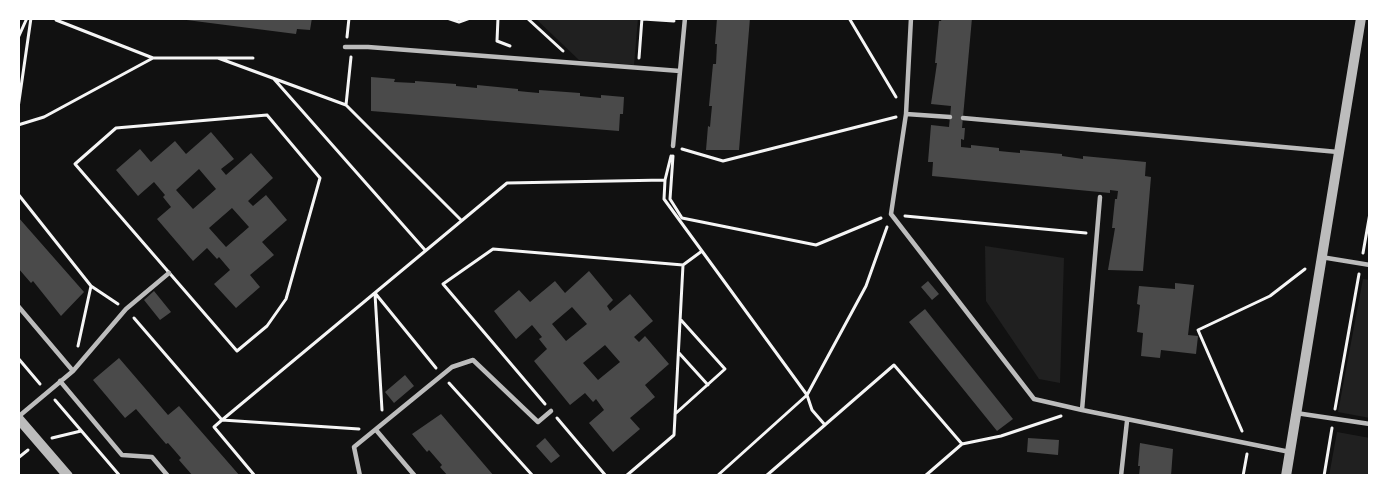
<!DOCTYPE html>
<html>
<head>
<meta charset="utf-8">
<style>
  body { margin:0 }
  #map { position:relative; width:1388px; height:494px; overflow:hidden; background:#111; font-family:"Alegreya Sans",sans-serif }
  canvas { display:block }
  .frame { position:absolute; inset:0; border:20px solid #fff; pointer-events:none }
</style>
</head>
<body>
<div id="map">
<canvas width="1388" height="494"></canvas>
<div class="frame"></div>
</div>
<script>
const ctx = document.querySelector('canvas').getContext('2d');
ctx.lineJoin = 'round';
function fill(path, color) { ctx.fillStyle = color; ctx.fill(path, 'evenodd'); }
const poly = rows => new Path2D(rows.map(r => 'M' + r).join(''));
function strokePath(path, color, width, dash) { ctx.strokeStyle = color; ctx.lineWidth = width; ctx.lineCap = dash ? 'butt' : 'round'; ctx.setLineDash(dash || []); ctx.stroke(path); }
fill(poly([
  [535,18,638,18,634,65,579,60],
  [985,246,1064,258,1060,383,1039,379,986,301],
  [1363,279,1370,280,1370,418,1338,412],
  [1337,432,1370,438,1369,476,1329,476]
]), '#202020');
fill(poly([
  [171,18,312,18,310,30,297,29,296,34],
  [717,18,750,18,739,150,706,150,708,126,710,127,711,116,712,106,709,106,713,64,716,64,717,44,715,44],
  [942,18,972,18,962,128,965,128,964,140,961,139,961,147,971,148,971,145,999,148,999,151,1009,152,1020,153,1020,150,1062,154,1062,156,1083,159,1083,156,1146,162,1145,176,1151,177,1143,271,1108,270,1115,228,1112,228,1115,199,1117,199,1118,191,1110,190,1110,193,932,176,933,162,928,162,931,125,949,127,951,106,931,104,937,63,935,63,939,21,941,21],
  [371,77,395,79,394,82,415,83,415,81,456,84,456,86,467,87,477,88,477,85,518,89,518,91,528,92,539,93,539,90,580,93,580,96,601,98,601,95,624,97,623,114,620,114,619,131,371,111],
  [211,132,234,159,221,169,226,175,251,153,273,178,248,201,253,206,266,195,287,220,262,242,274,255,250,275,260,287,236,308,214,284,230,270,219,257,217,259,207,248,193,261,157,219,171,207,163,197,165,195,154,182,138,196,116,170,140,149,151,162,175,141,186,154],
  [199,169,216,189,193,209,176,190],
  [232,208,249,227,226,247,209,228],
  [18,217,84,292,61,316,33,281,31,283,18,268],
  [589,271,613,300,607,306,610,311,630,294,653,321,634,337,639,342,645,336,669,364,645,385,655,397,630,418,640,429,613,452,589,423,604,410,596,399,593,402,585,393,570,405,534,361,547,349,539,339,542,337,532,325,516,339,494,311,519,290,530,302,555,281,565,293],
  [572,307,587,324,566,341,552,324],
  [605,345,620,362,598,380,583,363],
  [928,281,939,294,932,300,921,287],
  [1175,283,1194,285,1188,335,1198,336,1196,354,1161,350,1160,358,1141,356,1143,333,1137,332,1140,305,1137,304,1139,286,1175,289],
  [154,291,171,312,160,320,144,300],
  [925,309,1013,419,997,431,909,322],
  [119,358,168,415,179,406,240,476,193,476,179,460,181,458,175,451,168,443,166,444,136,409,125,418,93,380],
  [405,375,414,386,394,403,385,392],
  [441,414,494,476,448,476,440,467,442,465,429,450,427,452,412,434],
  [545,438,560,456,551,463,536,446],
  [1028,438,1059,440,1058,455,1027,452],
  [1140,443,1173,449,1171,476,1139,476,1140,466,1138,466]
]), '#4a4a4a');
strokePath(poly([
  [56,18,56,20,153,58],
  [447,18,459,22,470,18],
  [498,18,497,41,510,46],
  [499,18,508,18],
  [527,18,563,51],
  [849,18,896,97],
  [643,19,674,21],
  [347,37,349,18],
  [18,38,27,18],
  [351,57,346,105,461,220],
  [253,58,218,58,346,105],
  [639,58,642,18],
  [274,79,425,250],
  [18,108,31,18],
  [267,115,320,178,286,299,267,326,237,351,75,164,116,128,267,115],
  [18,125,44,117,153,58,218,58],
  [682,149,723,161,896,117],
  [671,156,665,180,664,199,807,395,812,410,825,425],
  [673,156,670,199,682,218,816,245,881,218],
  [18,194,91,286],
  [905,216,1086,233],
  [1363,253,1370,213],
  [683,265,702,251],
  [375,293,436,368],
  [375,294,382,410],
  [134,318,222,420,507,183,665,180],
  [78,346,91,286,118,304],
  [679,353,708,385],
  [18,358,40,384],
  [449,383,533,476],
  [55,400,120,476],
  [545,404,443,284,493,249,683,265,674,435,626,476],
  [1335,409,1359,274],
  [675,414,725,369,681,320],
  [557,418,606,476],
  [1242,431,1198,330,1270,296,1305,269],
  [52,438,81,431],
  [962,444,1001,436,1061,416],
  [18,458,28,450],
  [255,476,214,427,222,420,359,429],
  [717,476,807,395,866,286,887,227],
  [766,476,894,365,962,444,925,476],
  [1243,476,1247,454],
  [1324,476,1332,428]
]), '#f5f5f5', 3);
strokePath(poly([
  [911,18,906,114,891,214,1034,399,1082,410],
  [345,47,368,47,680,71],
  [906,114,950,117],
  [963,118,1338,152],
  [673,146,685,18],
  [1100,197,1082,410,1290,452],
  [1321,257,1370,265],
  [18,306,73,371],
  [60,381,122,455,152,457,168,476],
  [1296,413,1370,424],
  [18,417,73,371,126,309,169,273],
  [376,430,415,476],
  [360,476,354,447,452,367,473,360,538,422,551,411],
  [1121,476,1127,421]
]), '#bcbcbc', 4.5);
strokePath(poly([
  [18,418,68,476],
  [1286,476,1361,18]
]), '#bcbcbc', 10);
</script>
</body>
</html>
